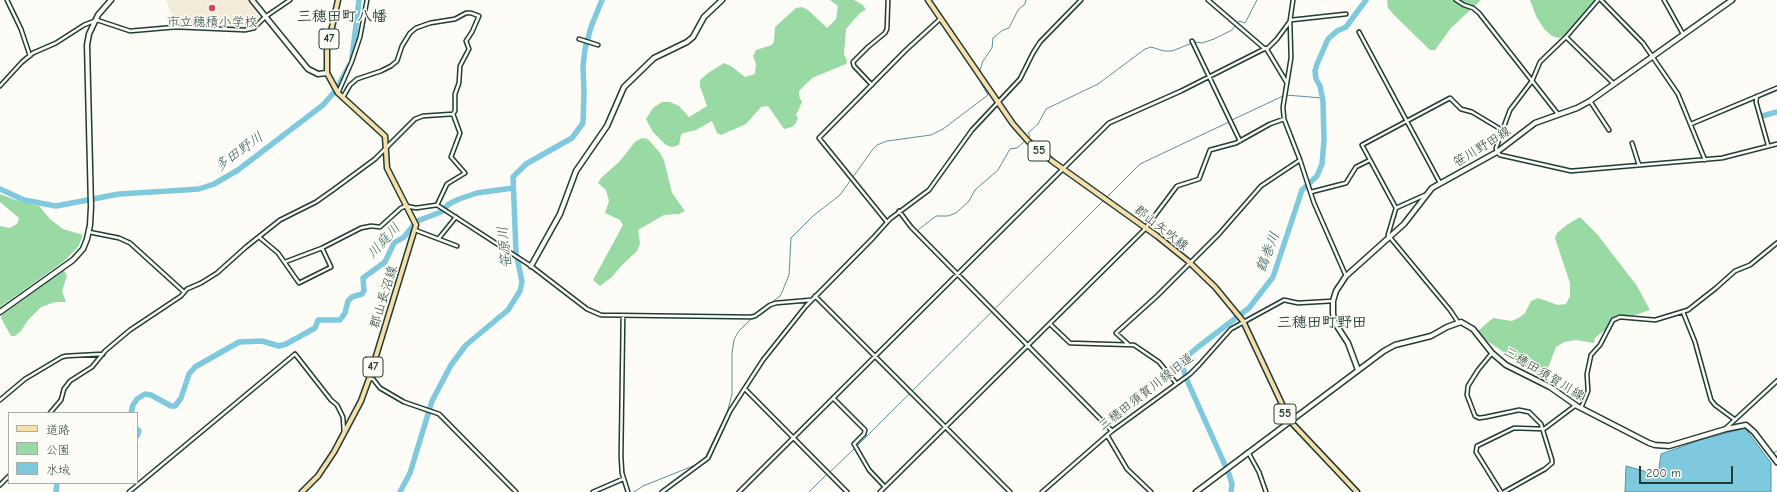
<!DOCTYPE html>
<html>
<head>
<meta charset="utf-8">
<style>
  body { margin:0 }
  #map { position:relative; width:1777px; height:492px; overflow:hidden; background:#fdfcf7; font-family:"Comic Neue","Klee One",sans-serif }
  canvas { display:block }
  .legend { position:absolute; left:8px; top:412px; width:130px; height:72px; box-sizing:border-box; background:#fdfcf7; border:1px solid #a4b0a9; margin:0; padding:5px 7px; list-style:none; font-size:12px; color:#1f3d34 }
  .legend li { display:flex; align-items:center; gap:8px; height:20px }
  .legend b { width:20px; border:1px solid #a4b0a9 }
  .scale { position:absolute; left:1639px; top:466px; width:94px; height:18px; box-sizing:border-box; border:2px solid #1f3d34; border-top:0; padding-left:5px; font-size:12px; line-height:14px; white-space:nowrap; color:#1f3d34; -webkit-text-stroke:3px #fdfcf7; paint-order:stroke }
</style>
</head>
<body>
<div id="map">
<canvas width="1777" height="492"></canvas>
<ul class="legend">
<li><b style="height:5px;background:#f8deab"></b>道路</li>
<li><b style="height:11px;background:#99daa4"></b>公園</li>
<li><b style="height:11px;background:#7fc9df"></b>水域</li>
</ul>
<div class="scale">200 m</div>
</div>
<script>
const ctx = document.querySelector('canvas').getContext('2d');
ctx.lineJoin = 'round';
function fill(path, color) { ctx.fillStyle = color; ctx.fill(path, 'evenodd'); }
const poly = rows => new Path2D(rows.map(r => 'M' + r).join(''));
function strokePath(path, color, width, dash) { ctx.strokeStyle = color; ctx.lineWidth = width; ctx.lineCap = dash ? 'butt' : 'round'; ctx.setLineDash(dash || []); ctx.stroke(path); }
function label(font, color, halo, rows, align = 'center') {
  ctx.font = font + ' "Comic Neue","Klee One",sans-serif'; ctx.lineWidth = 3; ctx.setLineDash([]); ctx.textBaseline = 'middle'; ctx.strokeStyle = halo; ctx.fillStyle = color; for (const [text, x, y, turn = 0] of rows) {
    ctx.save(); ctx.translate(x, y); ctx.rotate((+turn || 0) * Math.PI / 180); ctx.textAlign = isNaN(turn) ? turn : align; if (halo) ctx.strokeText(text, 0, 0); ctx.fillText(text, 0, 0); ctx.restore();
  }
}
fill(poly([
  [166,0,249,0,262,18,254,26,247,29,176,26]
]), '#f3ecd9');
fill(poly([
  [830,0,854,0,863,5,866,10,860,13,846,29,844,54,847,61,846,64,812,78,799,91,799,96,802,102,796,115,798,118,796,123,792,127,784,129,768,106,761,107,746,124,721,135,717,133,712,121,696,130,683,133,681,135,679,145,672,147,666,145,653,132,646,119,653,108,662,102,670,102,679,106,689,117,707,106,700,86,700,80,708,73,724,63,731,66,745,77,755,74,756,64,753,56,756,50,772,45,774,41,775,27,796,8,802,7,808,10,827,28,836,19,838,6],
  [1387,0,1481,0,1451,28,1435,50,1430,50,1393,14,1388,8],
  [1530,0,1601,0,1578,25,1568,35,1559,38,1552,36,1544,29,1536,16],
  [642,138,648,139,660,153,664,160,672,193,685,211,679,214,664,215,638,230,640,243,637,251,621,266,612,277,600,286,593,280,623,225,620,220,605,213,609,201,606,190,598,183,601,178,619,162,635,142],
  [0,194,16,200,39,206,51,220,63,229,83,235,78,247,63,262,0,307,0,226,10,228,17,224,19,218,0,202],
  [1580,217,1597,234,1637,286,1650,310,1622,319,1612,324,1595,338,1594,343,1576,340,1564,342,1556,347,1548,368,1543,376,1537,375,1486,340,1478,331,1493,318,1512,321,1520,317,1525,313,1531,301,1538,298,1558,305,1566,304,1570,296,1570,283,1555,238,1557,233,1568,224],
  [64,270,67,276,62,291,66,302,55,302,41,307,28,320,21,331,15,336,11,336,1,318,2,315]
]), '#99daa4');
const water = poly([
  [1745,428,1771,463,1771,492,1625,492,1626,466,1658,475,1661,454,1700,440,1745,428]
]);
fill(water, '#7fc9df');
strokePath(water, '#59919b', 1);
strokePath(poly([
  [1237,23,1239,21,1245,23,1257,0],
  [979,73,983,61,992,48,993,38,1003,30,1009,28,1018,10,1025,4,1026,0],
  [1286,95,1322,98],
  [1232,120,1283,96],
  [1028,138,1030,136,1028,133,1038,124,1046,109,1098,84,1145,49,1151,47,1164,51,1172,51,1195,42,1202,43,1214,39,1232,30,1235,26],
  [1106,198,1140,164,1229,122],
  [918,230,936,216,948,216,956,213,969,201,975,190,998,170,1010,149,1017,148,1026,140],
  [754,316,780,296,782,292,789,275,791,238,813,216,840,195,873,149,877,145,887,141,931,135,943,129,988,95,978,78,979,76],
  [857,446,1104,200],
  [1773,453,1777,451],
  [705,458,727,413,732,394,732,353,734,340,738,332,752,318],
  [830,472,855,448],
  [634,492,643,486,698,464],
  [809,492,827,474]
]), '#59919b', 1);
strokePath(poly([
  [352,58,359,0],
  [1762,116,1777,112],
  [0,189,24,200,56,206,119,194,185,190,199,189,214,184,238,170,323,105,336,90,349,66],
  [131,413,133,405,137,399,145,394,151,395,171,406,175,406,181,398,189,374,195,367,239,342,262,341,279,346,286,344,315,328,318,320,340,320,345,313,348,301,352,297,362,294,364,291,363,278,385,262,394,243,404,237,417,221,441,212,449,204,459,199,477,193,513,188],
  [137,429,139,431,137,436],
  [56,492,57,483],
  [400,492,410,473,432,401,451,365,466,345,508,310,520,291,522,282,516,252,513,177,526,164,572,138,583,123,584,93,583,66,585,49,591,27,602,0],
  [1231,492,1232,484,1229,474,1186,378,1182,364,1186,357,1198,347,1249,308,1273,277,1302,190,1317,176,1322,164,1324,140,1323,101,1320,86,1316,79,1315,71,1317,64,1328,39,1337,31,1346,27,1366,0]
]), '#7fc9df', 5.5);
const street = poly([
  [7,0,21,29,30,56],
  [1208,0,1265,49],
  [1293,0,1290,21,1291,58,1283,107,1284,119,1300,160,1314,203,1346,276],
  [1456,0,1464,5,1473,8,1479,13,1558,114],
  [1598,0,1566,37,1540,62,1532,81,1510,110,1496,148,1497,152,1500,155,1571,171,1722,158,1777,144],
  [1601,0,1643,43,1678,94,1705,160],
  [1664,0,1683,34],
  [1359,32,1440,183],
  [1566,37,1614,84],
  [579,39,598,45],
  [1192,41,1240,141],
  [1267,49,1277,39,1291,20,1346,14],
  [872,85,854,66,853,62,868,47,885,33,887,29,888,0],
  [0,86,22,62,33,53,56,43,84,25,97,20,130,31,176,27,245,30,254,28,265,17,290,0],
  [338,93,352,61,360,37,367,0],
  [1757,96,1756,102,1768,145],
  [343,97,350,85,357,79,381,71,391,66,397,61,402,46,410,33,416,28,430,23,455,19,466,13,471,13,479,16,472,32,466,41,469,49,460,66,459,83,455,94,455,111,453,114,460,133,451,157,465,173,447,184,437,205],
  [1590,101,1609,130],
  [1691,124,1777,88],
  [1632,143,1639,165],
  [1311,192,1346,183,1356,167,1370,160],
  [1425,195,1396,208,1388,235,1450,310,1458,322],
  [1396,208,1362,145,1450,98,1461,109,1472,112,1502,130],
  [899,211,911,227,1112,431],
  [887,222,819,138,906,50,940,19],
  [415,230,457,246],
  [89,232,119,238,130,243,184,292],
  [259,237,278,253,299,283,331,267,322,248],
  [439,238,456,217],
  [285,262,322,248,361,228,371,226,380,227,401,208,406,206,416,208,437,205,531,266,587,309,601,315,751,317,755,316,770,305,776,303,811,300],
  [815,296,1010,492],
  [1683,312,1695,342,1711,400,1715,405,1734,419],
  [623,316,621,456,622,473,628,492],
  [1050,324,1070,343,1134,345,1159,362,1176,383],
  [1128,344,1116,333,1157,296,1219,234,1261,186,1300,160],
  [1492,353,1478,370,1468,386,1467,395,1475,416,1479,418,1486,417,1519,410,1529,412,1541,424,1552,460,1552,463,1545,469,1504,492],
  [369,379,373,379,380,388,404,402,439,414,516,492],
  [745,389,847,492],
  [833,398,865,430,864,434,854,444,869,470,885,487],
  [0,400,25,379,62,357,66,356,103,354],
  [1581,408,1588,391,1587,374,1591,355,1600,345,1613,320,1620,317,1655,320,1688,310,1716,288,1735,271,1750,265,1777,243],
  [50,413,61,400,64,389,70,381,92,367,105,351,130,330,181,296,187,289,201,283,217,273,246,247,280,220,316,202,333,190,375,159,415,119,423,116,453,114],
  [1726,428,1777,381],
  [1107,435,1127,469,1151,492],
  [1248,452,1259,472,1266,492],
  [0,485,9,476],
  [129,492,295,354,331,400,337,405,343,417,344,432],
  [593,492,623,479],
  [662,492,708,458,730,411,763,360,806,306,873,238,890,219,929,190,972,130,1020,79,1033,53,1040,42,1081,0],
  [739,492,1109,123,1181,91,1266,48,1287,83],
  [880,492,1144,230,1177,186,1199,179,1210,150,1236,143,1270,124,1284,119],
  [1042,492,1112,431,1190,374,1199,365,1231,329,1284,300,1298,303,1333,301],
  [1501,492,1476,452,1477,446,1514,428,1544,429,1576,405]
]);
const secondary = poly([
  [252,0,308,69,318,74,327,73],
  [531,266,560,214,576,171,607,126,624,87,654,58,687,42,693,37,704,17,722,0],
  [0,312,73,260,83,249,87,239,90,225,91,207,87,45,89,34,98,15,111,0],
  [1358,370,1348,343,1335,323,1333,314,1333,301,1336,291,1346,276,1404,224,1432,188,1497,152,1535,123,1577,108,1590,101,1732,0],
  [1196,492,1384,351,1395,345,1431,336,1447,327,1461,322,1473,329,1492,353,1506,365,1550,387,1577,406,1649,443,1655,445,1669,446,1726,429,1746,425,1754,432,1777,462]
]);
const primary = poly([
  [928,0,1013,124,1028,141,1052,161,1157,236,1188,261,1215,287,1243,321,1290,421,1357,492],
  [302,492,318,476,334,452,361,401,369,379,416,225,387,168,385,136,338,93,327,73,327,50,338,0]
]);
strokePath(street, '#1f3d34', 5.5);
strokePath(secondary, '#1f3d34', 7);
strokePath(primary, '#1f3d34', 7);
strokePath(street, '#fdfcf7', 2.5);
strokePath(secondary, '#fdfcf7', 4);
strokePath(primary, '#f8deab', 4);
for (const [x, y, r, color] of [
  [212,8,4,"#d1495b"]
]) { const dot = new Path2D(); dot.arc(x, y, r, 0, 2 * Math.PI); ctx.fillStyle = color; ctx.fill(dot); strokePath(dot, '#fdfcf7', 1.5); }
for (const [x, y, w] of [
  [329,39,20],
  [1039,151,22],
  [373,367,20],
  [1285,414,22]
]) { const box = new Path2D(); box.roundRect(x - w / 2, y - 10, w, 20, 3); ctx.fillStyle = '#fdfcf7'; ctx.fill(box); strokePath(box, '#1f3d34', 1); }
label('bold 12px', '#1f3d34', null, [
  ["47",329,39],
  ["55",1039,151],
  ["47",373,367],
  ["55",1285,414]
]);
label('13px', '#1f3d34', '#fdfcf7', [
  ["市立穂積小学校",212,22]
]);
label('13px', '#1f3d34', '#fdfcf7', [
  ["笹川野田線",1482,147,-32],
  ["郡山矢吹線",1161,228,38],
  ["郡山長沼線",384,297,-73],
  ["三穂田須賀川線",1544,374,31],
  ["三穂田須賀川線旧道",1146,392,-38]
]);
label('italic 14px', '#37605f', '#fdfcf7', [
  ["多田野川",239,152,-36],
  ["川庭川",384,241,-48],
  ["笹原川",505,247,-96],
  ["鶴巻川",1268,252,-69]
]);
label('bold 15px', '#1f3d34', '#fdfcf7', [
  ["三穂田町八幡",342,17],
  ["三穂田町野田",1322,323]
]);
</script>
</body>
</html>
